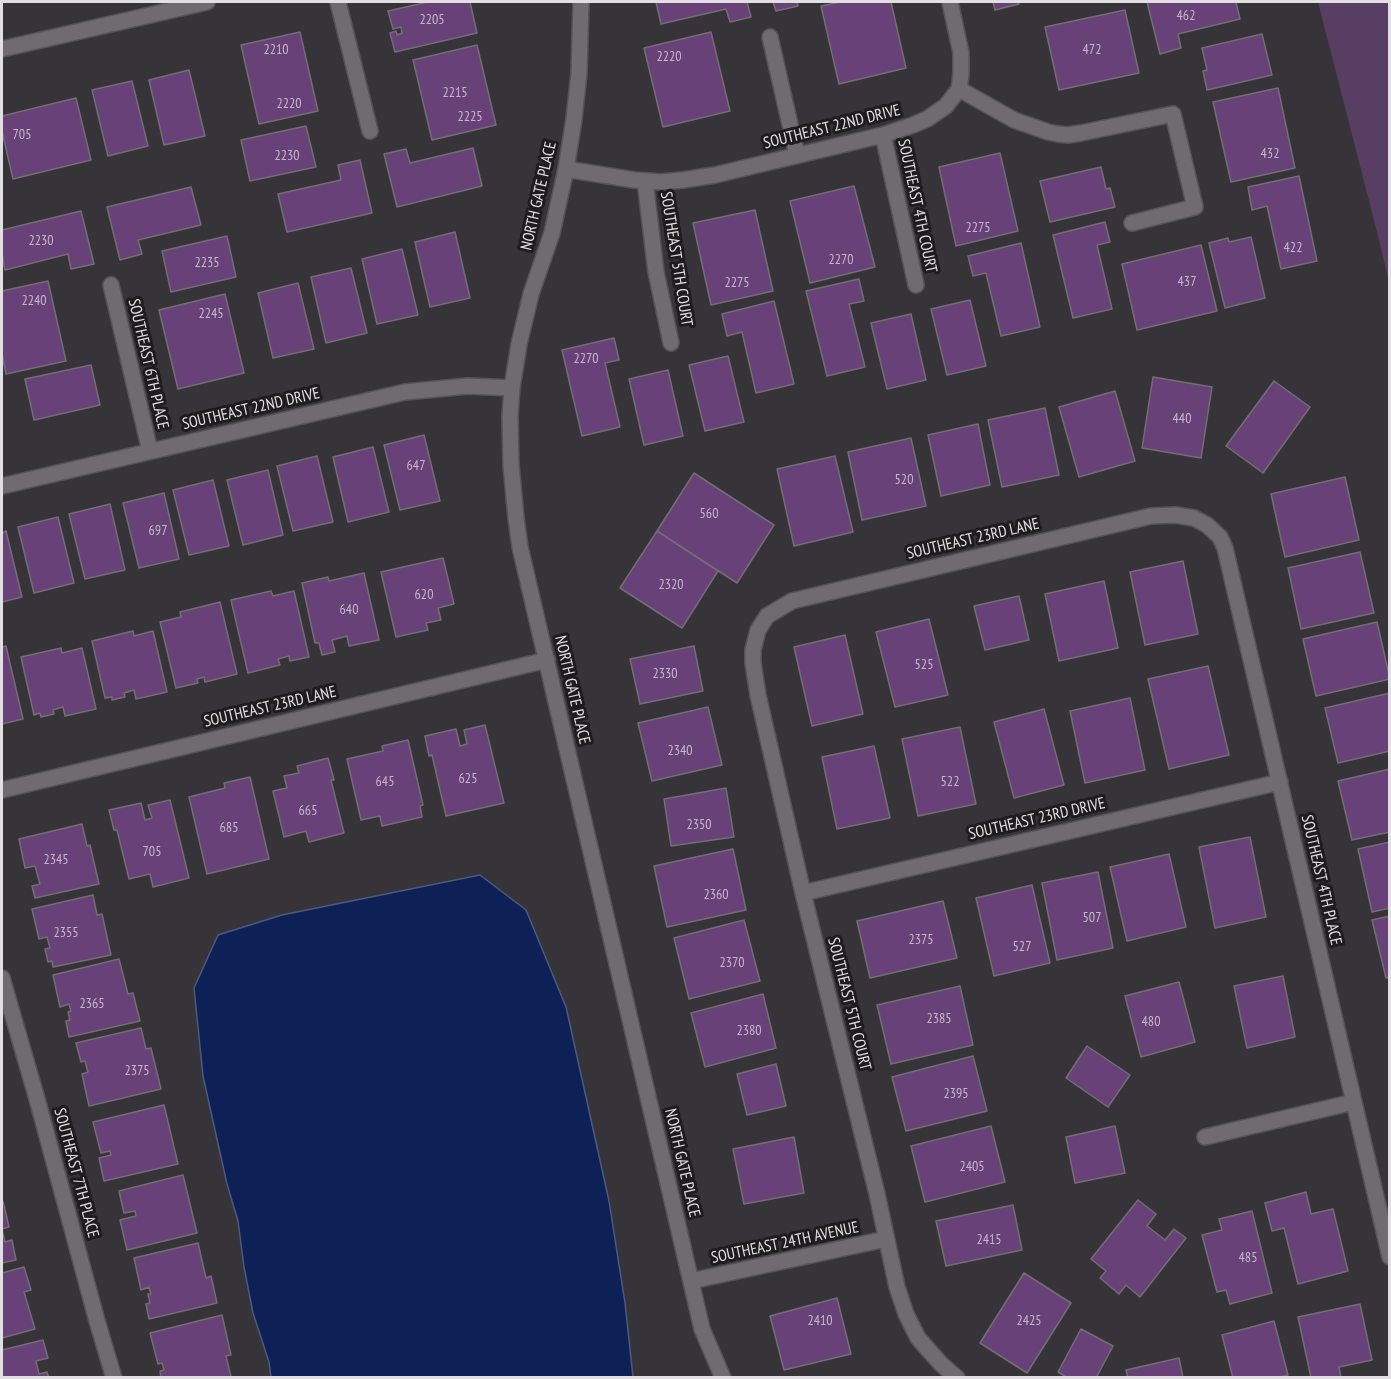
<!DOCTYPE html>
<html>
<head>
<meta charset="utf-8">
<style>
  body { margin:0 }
  #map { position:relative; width:1391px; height:1379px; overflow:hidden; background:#373439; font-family:"PT Sans Narrow",sans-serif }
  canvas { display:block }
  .frame { position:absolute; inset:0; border:3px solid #e1dfe2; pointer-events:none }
</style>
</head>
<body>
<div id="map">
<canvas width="1391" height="1379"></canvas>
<div class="frame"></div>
</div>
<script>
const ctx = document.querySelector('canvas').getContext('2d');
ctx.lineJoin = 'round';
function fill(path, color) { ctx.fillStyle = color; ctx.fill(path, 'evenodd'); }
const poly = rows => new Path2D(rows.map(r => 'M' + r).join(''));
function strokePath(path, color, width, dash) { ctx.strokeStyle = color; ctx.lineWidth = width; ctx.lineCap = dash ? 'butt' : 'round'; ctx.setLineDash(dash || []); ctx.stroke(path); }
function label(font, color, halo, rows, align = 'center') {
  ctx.font = font + ' "PT Sans Narrow",sans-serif'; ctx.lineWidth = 6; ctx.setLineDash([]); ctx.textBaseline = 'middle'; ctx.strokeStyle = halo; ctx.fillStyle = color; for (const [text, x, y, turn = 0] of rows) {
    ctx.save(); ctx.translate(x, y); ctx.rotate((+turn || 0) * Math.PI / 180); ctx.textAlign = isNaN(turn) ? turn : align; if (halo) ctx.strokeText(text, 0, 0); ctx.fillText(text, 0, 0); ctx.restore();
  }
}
fill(poly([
  [1318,2,1389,2,1389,282,1378,236]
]), '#573e62');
const water = poly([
  [480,875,526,910,566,1007,609,1201,625,1303,633,1377,271,1377,269,1362,253,1313,244,1267,238,1221,227,1184,203,1076,194,988,218,935,282,915,480,875]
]);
fill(water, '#0d2156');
strokePath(water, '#4d5a80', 1.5);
const building = poly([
  [428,2,470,2,477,33,395,52,390,33,396,31,397,35,402,33,401,27,393,29,388,11,428,2],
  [656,2,747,2,751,17,730,22,726,9,661,24,656,2],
  [773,2,797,2,798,6,776,11,773,2],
  [841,2,891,2,906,68,839,84,821,6,841,2],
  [993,2,1018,2,1019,4,995,10,993,2],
  [1147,2,1236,2,1240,19,1178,34,1181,48,1160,54,1147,2],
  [1125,10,1139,73,1059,90,1045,27,1125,10],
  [300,32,318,111,259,124,241,45,300,32],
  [711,32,730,111,663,127,644,48,711,32],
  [1262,34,1272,75,1207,90,1203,71,1207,70,1202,48,1262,34],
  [477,45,496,125,432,140,413,60,477,45],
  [189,70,205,136,164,145,149,80,189,70],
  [132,81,148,146,108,156,92,90,132,81],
  [1278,88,1295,168,1231,182,1213,102,1278,88],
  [76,98,91,160,13,179,2,131,2,116,76,98],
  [306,126,316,167,250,181,241,140,306,126],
  [473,148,482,186,397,207,384,154,406,149,410,163,473,148],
  [1000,153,1018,231,956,246,939,167,1000,153],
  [360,160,372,213,287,232,278,194,341,180,338,165,360,160],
  [1101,167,1106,189,1110,188,1115,207,1050,222,1040,181,1101,167],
  [1299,176,1317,261,1281,269,1267,206,1252,210,1248,187,1299,176],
  [854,186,875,267,810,283,790,201,854,186],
  [191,187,201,225,138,240,142,254,120,260,107,207,191,187],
  [755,210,773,291,711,305,693,223,755,210],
  [81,211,94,264,71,269,68,254,5,270,2,254,2,230,81,211],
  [1105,222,1110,242,1097,245,1112,309,1073,318,1053,235,1105,222],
  [455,232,470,298,430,307,415,242,455,232],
  [227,236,236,277,171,292,162,251,227,236],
  [1251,237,1265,298,1225,308,1209,243,1228,238,1229,242,1251,237],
  [1021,243,1040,327,1001,336,986,273,973,276,968,256,1021,243],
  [1201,245,1217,311,1137,330,1122,264,1201,245],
  [402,249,418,315,377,324,362,259,402,249],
  [351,268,367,333,326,343,311,277,351,268],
  [859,279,864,301,849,304,865,367,827,376,806,291,859,279],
  [48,281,66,361,6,374,2,353,2,291,48,281],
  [298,283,314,349,273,358,258,293,298,283],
  [225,294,244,373,178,389,159,310,225,294],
  [970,300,986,366,947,375,931,309,970,300],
  [774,301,794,384,756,393,742,332,727,336,722,314,774,301],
  [911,314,926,380,887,389,871,323,911,314],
  [614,338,619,360,605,363,620,427,582,436,562,350,614,338],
  [728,356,744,422,705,431,689,365,728,356],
  [91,365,100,405,34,420,25,379,91,365],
  [668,370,683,436,644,445,629,379,668,370],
  [1153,377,1212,387,1201,458,1142,448,1153,377],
  [1274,381,1310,407,1263,473,1226,446,1274,381],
  [1115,391,1135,461,1079,477,1059,407,1115,391],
  [1045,408,1059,475,1002,487,988,420,1045,408],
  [978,424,990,485,941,496,928,435,978,424],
  [424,435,440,501,400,510,384,445,424,435],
  [911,438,926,506,862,520,848,452,911,438],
  [373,447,389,512,348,522,333,457,373,447],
  [317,456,333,522,293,531,277,466,317,456],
  [835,456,853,532,794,546,777,469,835,456],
  [268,470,283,535,243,545,227,480,268,470],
  [694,473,774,525,737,583,657,531,694,473],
  [1345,477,1359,540,1285,557,1271,494,1345,477],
  [213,480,229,546,189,555,173,490,213,480],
  [164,493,179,559,139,568,123,503,164,493],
  [110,504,125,570,85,579,69,514,110,504],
  [58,517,74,583,34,593,18,527,58,517],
  [6,531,22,597,2,602,2,533,6,531],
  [657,531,718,571,682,628,620,588,657,531],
  [1360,552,1374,613,1301,629,1288,568,1360,552],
  [443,558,454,604,438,608,441,620,426,623,428,630,396,637,381,572,443,558],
  [1183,561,1198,634,1145,645,1130,572,1183,561],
  [364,573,379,640,349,646,347,636,332,640,335,652,322,655,319,643,315,643,302,583,328,577,329,581,364,573],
  [1104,581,1118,648,1059,661,1045,594,1104,581],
  [271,591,273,596,294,591,309,657,290,661,289,656,278,659,280,665,248,673,231,600,271,591],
  [1019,596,1029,640,985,650,974,606,1019,596],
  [220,602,237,674,205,682,204,677,197,679,198,683,176,688,160,622,181,617,180,612,220,602],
  [929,619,948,695,895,707,876,632,929,619],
  [1377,622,1390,679,1316,696,1303,639,1377,622],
  [133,631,134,636,153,631,167,692,136,699,134,690,124,693,125,697,112,700,112,697,105,698,92,641,133,631],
  [845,635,863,714,812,726,794,647,845,635],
  [6,646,23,719,2,724,2,647,6,646],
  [694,646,703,691,640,704,630,659,694,646],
  [61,648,62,653,82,648,96,709,65,716,63,707,53,710,54,714,41,717,40,713,34,715,21,657,61,648],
  [1208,666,1229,755,1169,769,1148,679,1208,666],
  [1390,693,1390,751,1338,763,1325,708,1390,693],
  [1130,698,1145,770,1085,783,1070,711,1130,698],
  [708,707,722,765,652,781,638,723,708,707],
  [1044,709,1064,785,1014,798,994,722,1044,709],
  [485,725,504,803,446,816,432,755,429,756,425,736,456,729,460,746,467,744,464,730,485,725],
  [960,727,976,804,918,816,902,739,960,727],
  [408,740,423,805,420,806,422,817,382,826,380,816,361,820,347,759,383,751,382,746,408,740],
  [874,746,890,818,837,829,822,757,874,746],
  [328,758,334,780,331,780,344,833,309,842,306,831,284,837,273,791,287,788,284,776,299,773,297,766,328,758],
  [1390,769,1390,832,1352,840,1338,781,1390,769],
  [250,777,269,859,207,874,189,797,225,788,224,783,250,777],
  [726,788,734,837,671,846,664,799,726,788],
  [170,800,189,878,153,887,150,874,129,879,117,830,114,830,109,810,141,803,145,820,152,818,148,805,170,800],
  [82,824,87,846,90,845,99,884,35,898,32,886,40,884,35,866,25,868,19,839,82,824],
  [1250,837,1266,917,1215,928,1199,847,1250,837],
  [1390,842,1390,908,1372,912,1358,849,1390,842],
  [733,849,746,910,667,927,654,866,733,849],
  [1169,854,1186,927,1127,941,1110,867,1169,854],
  [1098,872,1113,948,1057,960,1042,883,1098,872],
  [1032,885,1050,963,994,976,976,898,1032,885],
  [93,895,97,915,102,914,111,955,53,967,52,961,48,962,45,949,50,948,47,937,39,939,32,909,93,895],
  [943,901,957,958,870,978,857,921,943,901],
  [1390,916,1390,977,1386,978,1372,920,1390,916],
  [744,920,760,981,689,999,674,938,744,920],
  [119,959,128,994,133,993,140,1021,69,1037,66,1021,70,1020,68,1012,71,1011,69,1004,60,1007,53,975,119,959],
  [1283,976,1295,1037,1247,1048,1234,986,1283,976],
  [1179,982,1195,1042,1141,1057,1125,996,1179,982],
  [960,986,973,1045,891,1064,877,1005,960,986],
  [763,994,776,1048,705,1067,691,1013,763,994],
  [141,1028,146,1049,151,1048,161,1089,89,1106,82,1074,88,1072,85,1061,81,1062,76,1043,141,1028],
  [1087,1046,1130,1075,1108,1107,1066,1078,1087,1046],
  [973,1056,987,1111,906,1131,892,1077,973,1056],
  [776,1064,786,1106,747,1115,737,1074,776,1064],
  [164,1105,178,1164,104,1181,99,1158,111,1155,110,1151,101,1153,93,1122,164,1105],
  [991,1126,1005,1182,925,1202,911,1146,991,1126],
  [1115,1126,1125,1173,1075,1183,1066,1137,1115,1126],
  [794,1137,804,1193,744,1204,733,1149,794,1137],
  [183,1175,197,1233,127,1250,120,1220,136,1216,135,1211,124,1213,119,1191,183,1175],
  [1306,1192,1311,1214,1333,1209,1348,1271,1298,1284,1284,1228,1272,1231,1265,1203,1306,1192],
  [1138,1200,1156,1214,1147,1226,1165,1240,1174,1229,1186,1238,1140,1297,1126,1285,1119,1294,1100,1278,1106,1271,1091,1259,1138,1200],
  [2,1201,3,1201,9,1227,2,1229,5,1242,12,1240,16,1260,2,1263,2,1201],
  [1013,1205,1022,1250,946,1266,936,1221,1013,1205],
  [1252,1211,1272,1293,1230,1304,1226,1290,1217,1292,1202,1235,1222,1230,1219,1219,1252,1211],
  [198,1243,206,1278,211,1276,217,1303,149,1319,146,1304,150,1303,148,1294,151,1294,149,1287,141,1290,134,1258,198,1243],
  [24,1267,31,1290,24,1292,35,1329,2,1338,2,1273,24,1267],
  [1024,1273,1071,1303,1027,1373,980,1343,1024,1273],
  [837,1298,851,1354,784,1370,770,1316,837,1298],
  [1360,1304,1372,1360,1339,1367,1341,1378,1311,1378,1298,1317,1360,1304],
  [222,1315,231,1355,226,1356,231,1377,161,1378,160,1371,164,1370,162,1363,158,1364,150,1333,222,1315],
  [1274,1321,1288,1375,1276,1378,1233,1378,1222,1335,1274,1321],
  [1081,1329,1113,1346,1096,1378,1068,1378,1058,1372,1081,1329],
  [43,1340,48,1358,36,1361,39,1374,47,1372,49,1378,2,1378,2,1350,43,1340],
  [1179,1358,1183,1378,1128,1378,1126,1370,1179,1358]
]);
fill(building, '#694179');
strokePath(building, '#726e74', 1.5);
const street = poly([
  [338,2,370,131],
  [581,2,579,73,574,119,566,169,552,233,531,294,519,344,512,388,510,416,511,465,516,518,520,547,702,1329,723,1378],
  [770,37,797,155],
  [2,49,207,2],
  [959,89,1014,120,1048,132,1058,134,1068,135,1081,133,1173,114,1195,207,1132,223],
  [883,135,916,285],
  [566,169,634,180,661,182,683,180,715,175,883,135,913,125,927,119,946,106,959,89,961,74,961,53,950,2],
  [645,181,656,272,671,343],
  [111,285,150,451],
  [2,486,405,392,468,386,512,388],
  [2,790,547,660],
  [803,893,1280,782],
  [2,978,37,1099,97,1321,114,1378],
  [1205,1137,1354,1102],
  [691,1281,886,1239],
  [957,1378,941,1364,918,1338,906,1314,897,1287,877,1194,803,893,758,695,753,663,753,650,758,630,767,616,792,601,1151,516,1176,515,1194,518,1207,525,1220,537,1225,548,1390,1257]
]);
strokePath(street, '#555356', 18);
strokePath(street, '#6f6b71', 15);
label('14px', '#c3b8c8', null, [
  ["462",1186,16],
  ["2205",432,20],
  ["2210",276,50],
  ["472",1092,50],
  ["2220",669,57],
  ["2215",455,93],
  ["2220",289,104],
  ["2225",470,117],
  ["705",22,135],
  ["432",1270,154],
  ["2230",287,156],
  ["2275",978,228],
  ["2230",41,241],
  ["422",1293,248],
  ["2270",841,260],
  ["2235",207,263],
  ["437",1187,282],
  ["2275",737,283],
  ["2240",34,301],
  ["2245",211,314],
  ["2270",586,359],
  ["440",1182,419],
  ["647",416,466],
  ["520",904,480],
  ["560",709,514],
  ["697",158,531],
  ["2320",671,585],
  ["620",424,595],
  ["640",349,610],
  ["525",924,665],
  ["2330",665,674],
  ["2340",680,751],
  ["625",468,779],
  ["645",385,782],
  ["522",950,782],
  ["665",308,811],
  ["2350",699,825],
  ["685",229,828],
  ["705",152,852],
  ["2345",56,860],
  ["2360",716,895],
  ["507",1092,918],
  ["2355",66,933],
  ["2375",921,940],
  ["527",1022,947],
  ["2370",732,963],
  ["2365",92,1004],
  ["2385",939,1019],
  ["480",1151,1022],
  ["2380",749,1031],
  ["2375",137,1071],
  ["2395",956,1094],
  ["2405",972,1167],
  ["2415",989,1240],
  ["485",1248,1258],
  ["2410",820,1321],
  ["2425",1029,1321]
]);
label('16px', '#e1dfe2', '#1e1c1e', [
  ["SOUTHEAST 22ND DRIVE",832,127,-14],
  ["NORTH GATE PLACE",539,196,-77],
  ["SOUTHEAST 4TH COURT",917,206,78],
  ["SOUTHEAST 5TH COURT",676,259,81],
  ["SOUTHEAST 6TH PLACE",148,364,77],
  ["SOUTHEAST 22ND DRIVE",251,409,-13],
  ["SOUTHEAST 23RD LANE",973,539,-13],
  ["NORTH GATE PLACE",572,690,77],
  ["SOUTHEAST 23RD LANE",270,707,-13],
  ["SOUTHEAST 23RD DRIVE",1037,819,-13],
  ["SOUTHEAST 4TH PLACE",1321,880,77],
  ["SOUTHEAST 5TH COURT",849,1004,76],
  ["NORTH GATE PLACE",682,1163,77],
  ["SOUTHEAST 7TH PLACE",76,1173,75],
  ["SOUTHEAST 24TH AVENUE",785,1243,-12]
]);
</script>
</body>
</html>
